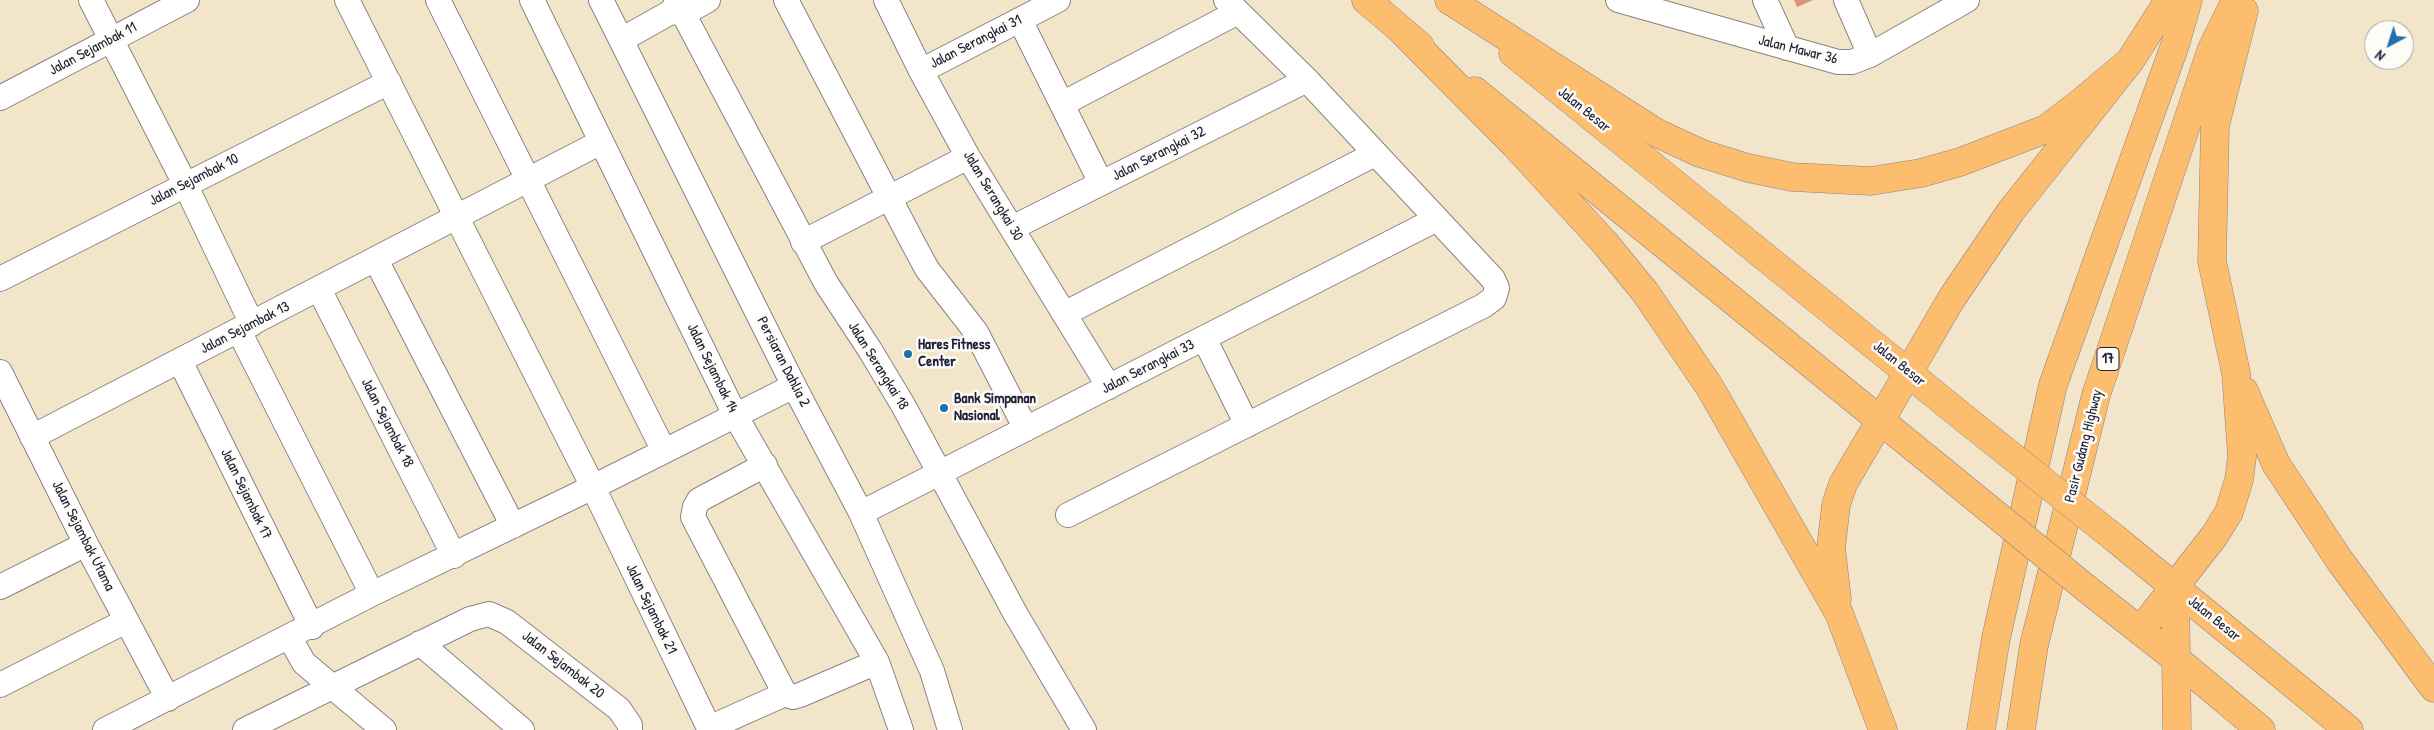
<!DOCTYPE html>
<html>
<head>
<meta charset="utf-8">
<style>
  body { margin:0 }
  #map { position:relative; width:2434px; height:730px; overflow:hidden; background:#f2e5ca; font-family:"Patrick Hand",sans-serif }
  canvas { display:block }
  .north { position:absolute; left:2364px; top:20px; width:50px; height:50px; box-sizing:border-box; background:#fdfcf7; border:1px solid #a5a5ac; border-radius:50%; rotate:220deg; font-size:14px; font-weight:700; line-height:20px; text-align:center; color:#22223b }
  .north::after { content:''; display:block; margin:auto; width:18px; height:22px; background:#1f6fb2; clip-path:polygon(50% 0,100% 100%,50% 72%,0 100%) }
</style>
</head>
<body>
<div id="map">
<canvas width="2434" height="730"></canvas>
<div class="north">N</div>
</div>
<script>
const ctx = document.querySelector('canvas').getContext('2d');
ctx.lineJoin = 'round';
function fill(path, color) { ctx.fillStyle = color; ctx.fill(path, 'evenodd'); }
const poly = rows => new Path2D(rows.map(r => 'M' + r).join(''));
function strokePath(path, color, width, dash) { ctx.strokeStyle = color; ctx.lineWidth = width; ctx.lineCap = dash ? 'butt' : 'round'; ctx.setLineDash(dash || []); ctx.stroke(path); }
function label(font, color, halo, rows, align = 'center') {
  ctx.font = font + ' "Patrick Hand",sans-serif'; ctx.lineWidth = 5; ctx.setLineDash([]); ctx.textBaseline = 'middle'; ctx.strokeStyle = halo; ctx.fillStyle = color; for (const [text, x, y, turn = 0] of rows) {
    ctx.save(); ctx.translate(x, y); ctx.rotate((+turn || 0) * Math.PI / 180); ctx.textAlign = isNaN(turn) ? turn : align; if (halo) ctx.strokeText(text, 0, 0); ctx.fillText(text, 0, 0); ctx.restore();
  }
}
fill(poly([
  [1794,0,1813,0,1797,7]
]), '#d8947f');
const minor = poly([
  [91,0,185,184,252,324],
  [347,0,593,487,710,730],
  [438,0,664,451],
  [532,0,735,415,877,662,901,730],
  [601,0,794,386,861,513,932,671,950,730],
  [676,0,826,283,870,350,903,405,1015,613,1084,730],
  [786,0,914,245,927,269,976,332,1026,429],
  [886,0,921,71,968,157,1109,387],
  [1618,0,1838,62,1852,62,1870,55,1967,0],
  [1765,0,1787,48],
  [1846,0,1870,55],
  [671,12,683,14,708,0],
  [1020,20,1101,183],
  [621,40,671,12,679,0],
  [921,71,1058,0],
  [0,98,187,0],
  [1062,104,1238,12],
  [1012,228,1307,80],
  [803,242,968,157],
  [376,260,513,526],
  [0,279,389,82],
  [319,289,454,556],
  [1064,314,1375,154],
  [239,331,372,594],
  [1204,338,1247,425],
  [180,361,312,627],
  [0,372,86,544,168,699],
  [32,437,601,142],
  [765,465,699,500,695,507,693,517,785,694,793,697,800,695,877,662],
  [861,513,1435,220],
  [1068,515,1483,306,1494,298,1497,288,1493,279,1307,80,1226,0],
  [0,587,86,544],
  [290,638,304,663,384,730],
  [420,643,522,730],
  [0,685,126,621],
  [709,728,785,694],
  [105,730,372,594,593,487,794,386],
  [245,730,470,619,489,614,507,622,619,709,630,725,630,730]
]);
const major = poly([
  [1366,0,1420,46],
  [1513,53,1964,418],
  [1475,91,1934,464],
  [2117,540,2349,730],
  [2087,589,2176,659,2261,730]
]);
const highway = poly([
  [1449,0,1657,133,1700,153,1748,168,1792,177,1871,181,1921,173,1960,162,2046,129,2079,104,2130,61],
  [1402,31,1515,145,1605,243,1645,292,1709,386,1839,613,1883,730],
  [2244,391,2276,464,2340,561,2434,688],
  [2175,587,2177,730],
  [1837,599,1831,548,1836,505,1843,484,1952,298,2011,211,2130,61,2169,0],
  [2140,631,2215,535,2229,512,2239,480,2242,457,2236,373,2212,261,2215,126,2244,11],
  [1981,730,1996,638,2053,385,2175,45,2188,0],
  [2021,730,2034,645,2096,395,2211,51,2236,0]
]);
strokePath(minor, '#8a8482', 26);
strokePath(major, '#8a8482', 29);
strokePath(highway, '#8a8482', 29);
strokePath(minor, '#fff', 24);
strokePath(major, '#fcbd6f', 28);
strokePath(highway, '#fcbd6f', 28);
const majorBridge = poly([
  [1964,418,2117,540],
  [1934,464,2087,589]
]);
strokePath(majorBridge, '#8a8482', 29, []);
strokePath(majorBridge, '#fcbd6f', 28);
for (const [x, y, r, color] of [
  [908,354,5,"#1f6fb2"],
  [944,408,5,"#1f6fb2"]
]) { const dot = new Path2D(); dot.arc(x, y, r, 0, 2 * Math.PI); ctx.fillStyle = color; ctx.fill(dot); strokePath(dot, '#fdfcf7', 2); }
for (const [x, y, w] of [
  [2108,359,22]
]) { const box = new Path2D(); box.roundRect(x - w / 2, y - 11.5, w, 23, 4); ctx.fillStyle = '#fdfcf7'; ctx.fill(box); strokePath(box, '#22223b', 1); }
label('bold 14px', '#22223b', null, [
  ["17",2108,359]
]);
label('15px', '#22223b', '#fdfcf7', [
  ["Jalan Serangkai 31",976,42,-27],
  ["Jalan Sejambak 11",93,49,-28],
  ["Jalan Mawar 36",1798,50,14],
  ["Jalan Besar",1584,110,39],
  ["Jalan Serangkai 32",1159,154,-27],
  ["Jalan Sejambak 10",194,180,-27],
  ["Jalan Serangkai 30",993,196,59],
  ["Jalan Sejambak 13",245,328,-27],
  ["Persiaran Dahlia 2",783,362,63],
  ["Jalan Besar",1899,364,39],
  ["Jalan Serangkai 18",878,366,58],
  ["Jalan Serangkai 33",1148,367,-27],
  ["Jalan Sejambak 14",712,368,64],
  ["Jalan Sejambak 18",387,423,63],
  ["Pasir Gudang Highway",2084,446,-76],
  ["Jalan Sejambak 17",246,494,64],
  ["Jalan Sejambak Utama",83,536,63],
  ["Jalan Sejambak 21",651,609,64],
  ["Jalan Besar",2214,619,39],
  ["Jalan Sejambak 20",563,665,38]
]);
label('bold 15px', '#22223b', '#fdfcf7', [
  ["Hares Fitness",918,345],
  ["Center",918,362],
  ["Bank Simpanan",954,399],
  ["Nasional",954,416]
], 'left');
</script>
</body>
</html>
